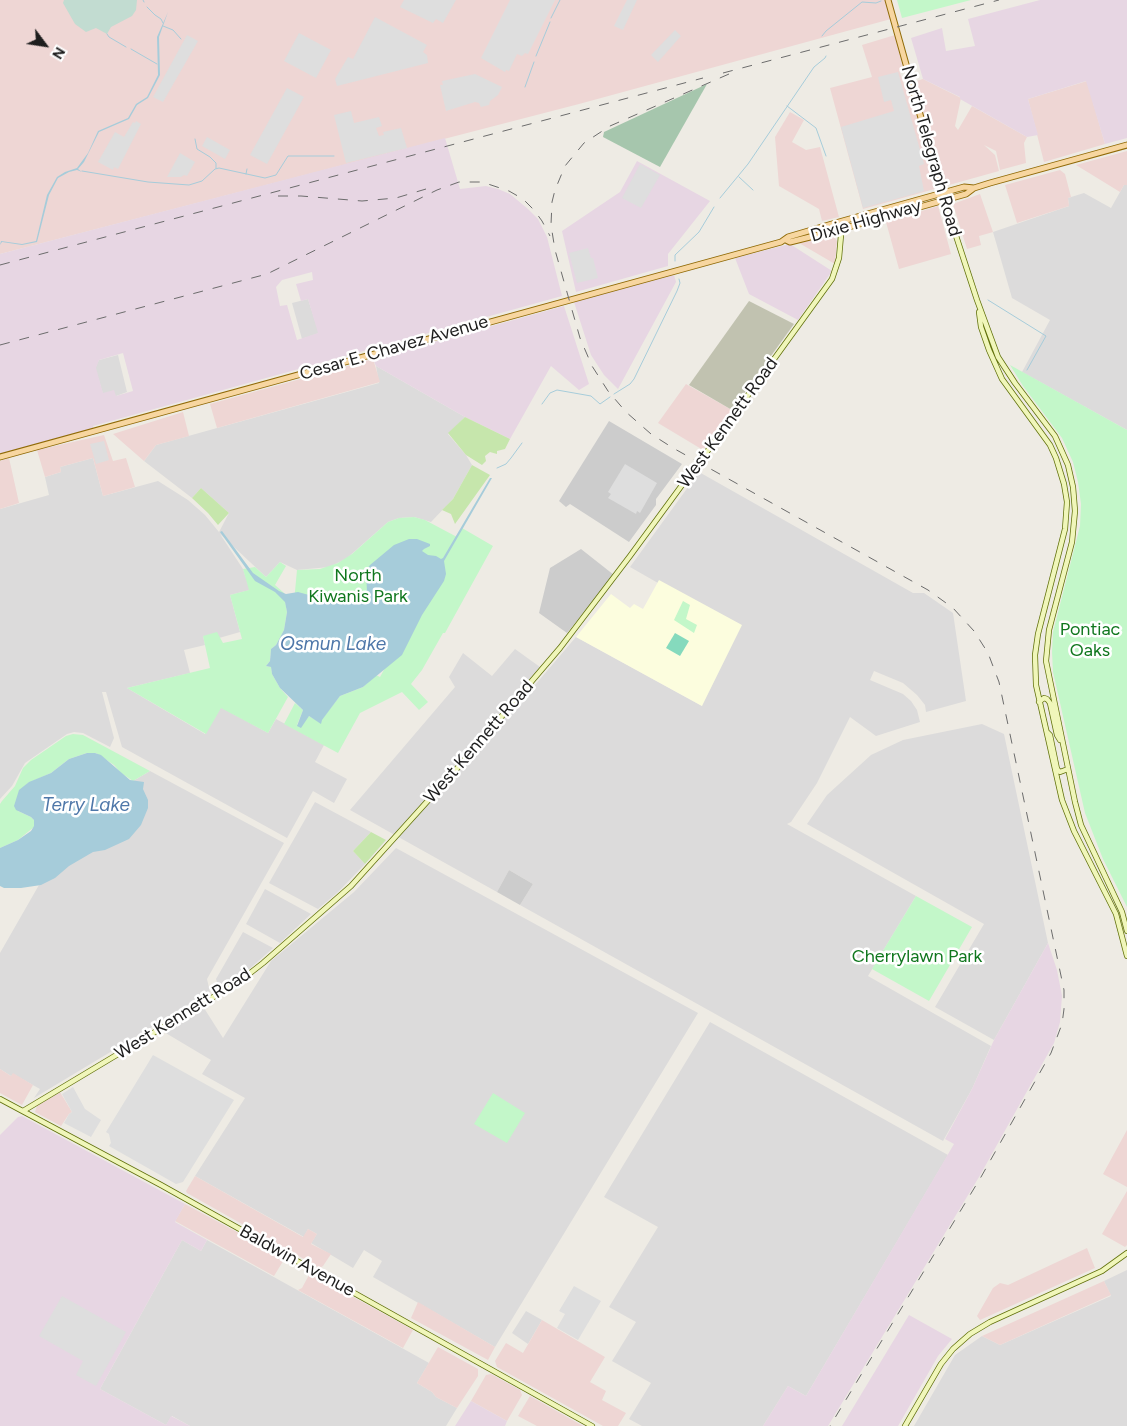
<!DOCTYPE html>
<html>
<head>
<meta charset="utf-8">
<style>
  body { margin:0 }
  #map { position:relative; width:1127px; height:1426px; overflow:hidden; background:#eeebe4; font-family:Figtree,sans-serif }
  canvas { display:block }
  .north { position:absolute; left:20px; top:20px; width:50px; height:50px; -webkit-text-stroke:4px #fff; paint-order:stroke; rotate:121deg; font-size:14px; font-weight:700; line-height:20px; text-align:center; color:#1e1e1e }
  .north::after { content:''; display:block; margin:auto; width:18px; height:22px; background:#1e1e1e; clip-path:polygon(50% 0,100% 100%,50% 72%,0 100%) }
</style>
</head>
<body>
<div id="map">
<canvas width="1127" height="1426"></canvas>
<div class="north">N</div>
</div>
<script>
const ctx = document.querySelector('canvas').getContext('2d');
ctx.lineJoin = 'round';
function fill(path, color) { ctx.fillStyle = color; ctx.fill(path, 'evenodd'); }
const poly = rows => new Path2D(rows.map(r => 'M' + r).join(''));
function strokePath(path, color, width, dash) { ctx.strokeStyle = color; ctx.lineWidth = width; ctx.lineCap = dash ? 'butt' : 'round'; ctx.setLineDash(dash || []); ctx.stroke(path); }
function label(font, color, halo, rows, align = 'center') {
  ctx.font = font + ' Figtree,sans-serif'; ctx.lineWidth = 5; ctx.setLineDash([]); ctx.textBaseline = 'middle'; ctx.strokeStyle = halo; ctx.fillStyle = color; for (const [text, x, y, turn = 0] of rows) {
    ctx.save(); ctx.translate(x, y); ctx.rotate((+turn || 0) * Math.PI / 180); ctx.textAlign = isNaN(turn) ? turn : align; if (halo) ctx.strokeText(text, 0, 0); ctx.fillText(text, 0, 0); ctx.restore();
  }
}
fill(poly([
  [1124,185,1127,185,1127,430,1022,372,1050,320,1012,298,993,232,1069,206,1068,198,1084,193,1111,208],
  [308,299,319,333,302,339,292,303],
  [118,355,127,392,116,396,103,394,95,368,99,360],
  [376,366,465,417,448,434,466,455,472,465,453,499,431,522,414,517,399,518,388,522,346,559,329,567,297,570,280,562,266,577,220,534,243,569,250,590,230,595,240,632,219,638,203,636,205,645,184,650,190,673,127,688,205,734,221,707,268,733,276,719,324,745,315,762,347,779,334,803,313,791,287,838,122,747,106,692,102,692,114,738,110,747,83,733,74,732,67,734,25,763,12,786,0,799,0,509,49,495,45,477,61,472,60,467,93,458,103,496,158,481,188,500,205,515,219,532,229,513,201,488,192,498,144,461,156,445,379,383],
  [699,472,913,593,924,593,953,613,966,701,926,712,925,705,917,695,903,683,874,671,870,680,903,694,911,701,917,710,920,722,876,736,850,717,817,783,791,822,787,824,916,896,868,976,991,1046,972,1089,943,1141,520,905,533,884,509,870,497,892,350,810,455,687,449,677,463,653,492,676,515,649,540,667,529,680,535,685,576,637,702,706,659,581,658,583,630,567],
  [982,724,1004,734,1048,943,994,1040,935,1007,984,924,807,824,827,795,871,755,903,740],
  [150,771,284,843,207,979,210,992,34,1098,40,1089,13,1074,11,1076,0,1069,0,953,47,871,133,781],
  [315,802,371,832,353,851,365,864,338,892,318,909,269,883],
  [396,848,698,1013,495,1347,373,1277,382,1261,364,1250,353,1268,311,1243,317,1234,308,1229,304,1237,195,1176,245,1098,202,1074,211,1060,164,1032,204,1008,223,1038,271,961,354,892],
  [265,889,311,914,280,943,246,924],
  [243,932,273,948,246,972,219,988,216,979],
  [710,1022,948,1155,806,1396,788,1386,763,1426,642,1426,629,1419,651,1383,612,1361,636,1322,609,1307,658,1227,604,1197],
  [182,1240,201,1251,207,1240,429,1363,417,1383,432,1392,436,1397,457,1408,446,1426,190,1426,172,1416,166,1425,100,1389],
  [1127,1270,1127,1426,914,1426,955,1355,982,1336,1000,1345,1111,1296,1104,1281],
  [526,1311,542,1320,528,1344,512,1333]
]), '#dcdbdb');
fill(poly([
  [0,0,885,0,891,19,579,104,0,254],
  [895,35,903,68,899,70,904,85,923,79,961,98,955,126,958,130,972,106,1027,137,1024,143,1026,163,1000,170,996,151,984,145,995,155,999,171,863,209,830,88,872,77,862,45],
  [1087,81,1105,144,1044,162,1028,99],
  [790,112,804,120,792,142,806,150,820,147,839,217,822,221,819,209,779,186,775,137],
  [1127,151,1127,185,1124,185,1120,192,1076,165],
  [1060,170,1065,174,1071,197,1068,198,1069,206,1017,223,1005,185],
  [980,194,993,232,979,236,981,245,967,249,953,204],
  [938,206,951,254,899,269,886,222],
  [832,234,837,241,835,264,799,243],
  [373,359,380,382,217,428,210,404],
  [686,384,732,410,703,450,658,423],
  [183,412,189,436,156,445,144,461,113,434],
  [104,435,113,461,126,458,135,487,103,496,93,458,60,467,61,472,45,477,37,450],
  [9,458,19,503,0,509,0,461],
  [0,1069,11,1076,13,1073,33,1085,22,1105,0,1093],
  [60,1092,72,1112,69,1114,61,1126,35,1112,37,1106],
  [1127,1130,1127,1187,1103,1174],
  [195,1176,303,1237,308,1229,317,1234,311,1244,331,1254,323,1266,320,1268,187,1193,186,1191],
  [1127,1191,1127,1245,1125,1247,1102,1234],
  [185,1204,285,1258,274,1276,175,1221],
  [1087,1248,1095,1268,980,1320,977,1316,993,1288,1000,1283,1008,1285],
  [310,1273,413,1330,403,1348,298,1290,302,1288],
  [1104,1281,1111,1295,1000,1345,982,1336],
  [418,1302,495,1347,488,1360,411,1318],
  [542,1320,605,1357,590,1382,606,1391,602,1400,626,1413,618,1426,603,1426,497,1367,495,1361,506,1343,523,1353],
  [438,1347,478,1369,478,1376,457,1408,436,1397,432,1392,417,1383],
  [491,1374,520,1390,522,1395,507,1421,471,1401,486,1375],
  [530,1396,583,1426,537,1426,518,1416]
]), '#eed6d4');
fill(poly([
  [1040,0,1127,0,1127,138,1105,144,1086,81,1028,99,1038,135,1027,137,960,99,960,97,923,79,911,38,942,28,946,51,975,46,968,19],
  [445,138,460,189,486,186,498,189,510,194,528,209,538,219,547,237,562,296,93,426,94,431,0,457,0,254],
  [312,272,313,280,296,284,301,301,308,299,318,333,297,340,287,305,280,306,276,287,282,280],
  [123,353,133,391,116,396,114,390,103,393,96,368,99,360],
  [637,161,710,201,668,254,668,266,576,292,562,231,620,192],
  [790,244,832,271,798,320,749,294,735,258],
  [674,275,676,282,618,389,604,375,591,355,574,302],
  [564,306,589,384,579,390,551,366,510,439,465,417,376,366,373,359],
  [1048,943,1057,970,1062,996,1060,1022,1054,1043,979,1177,828,1426,763,1426,788,1386,806,1396,954,1144,945,1139,972,1089,994,1040],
  [22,1116,185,1204,175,1222,207,1240,201,1251,182,1240,100,1389,166,1425,171,1416,190,1426,0,1426,0,1135,18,1117],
  [909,1315,952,1339,938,1356,898,1426,842,1426],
  [471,1401,507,1421,505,1426,455,1426]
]), '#e7d6e3');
fill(poly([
  [659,580,742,625,702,706,576,637,611,594,630,608,634,604,643,609]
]), '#fcfdde');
fill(poly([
  [609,421,682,464,656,499,656,505,629,542,570,504,566,507,559,501],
  [581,549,614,575,567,633,539,613,550,568],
  [509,870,533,884,520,905,497,892]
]), '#ccc');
fill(poly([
  [749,301,794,324,732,410,689,385]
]), '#c1c2b0');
fill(poly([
  [465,417,510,439,505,449,497,451,497,454,490,452,485,456,486,461,482,465,466,455,448,433],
  [472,465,490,475,455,524,451,514,442,510,453,499],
  [201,488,229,513,218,525,208,513,192,498],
  [371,832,386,840,365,864,353,851]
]), '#c6e6ac');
fill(poly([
  [64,0,137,0,136,10,132,16,111,27,107,34,96,28,86,32,75,24,63,3]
]), '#c2dcd1');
fill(poly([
  [707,84,660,167,603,137,604,132]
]), '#a6c6ad');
fill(poly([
  [897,0,971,0,902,18],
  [1010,365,1127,430,1127,907,1103,859,1085,813,1053,672,1052,652,1053,632,1080,526,1081,504,1078,482,1073,462,1062,438,1023,386],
  [414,517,425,520,457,537,462,528,493,546,445,633,443,633,422,670,411,684,428,702,419,710,402,692,360,713,338,753,284,724,295,703,303,710,297,725,309,716,321,723,321,720,340,696,363,687,376,675,380,677,432,583,376,617,294,602,297,570,320,569,338,563,352,554,388,522,399,518],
  [280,562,286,566,275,585,284,593,282,597,285,601,287,612,284,630,276,645,271,649,270,661,266,666,271,667,272,674,280,688,288,697,268,733,221,708,206,734,127,688,210,668,203,636,217,632,223,643,242,639,230,595,249,590,243,569,255,567,266,577],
  [683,601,690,605,686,619,697,625,694,633,674,620],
  [73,734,83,735,150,771,133,781,121,773,114,765,96,753,87,753,69,759,51,773,28,783,24,788,18,811,31,817,34,820,34,827,18,840,0,848,0,804,2,801,15,786,23,768,31,760,66,736],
  [916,896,972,927,929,1001,872,969],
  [493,1093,525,1113,507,1143,474,1124]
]), '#c3f7c9');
fill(poly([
  [675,633,689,641,680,656,666,648]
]), '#85dabd');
fill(poly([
  [404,0,456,0,443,23,436,19,433,23,400,7],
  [510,0,555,0,528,54,525,53,522,56,517,54,509,71,506,70,505,72,481,58],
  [627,0,637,0,623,30,614,26],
  [375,17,427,45,423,52,427,55,428,63,337,86,335,79,348,57,353,59],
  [675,30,681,36,658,62,651,55],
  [299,33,331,50,316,78,284,61],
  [187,35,198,41,163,102,153,97],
  [898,72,924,164,919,166,924,191,863,208,841,127,894,111,891,100,884,102,878,77],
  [475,74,502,87,498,95,490,101,489,105,481,107,479,103,475,102,446,111,440,85,443,85,442,81],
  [287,88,304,97,267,164,250,155],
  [351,111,354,123,379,117,382,126,376,128,379,136,384,135,383,132,401,128,407,148,346,163,334,115],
  [136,121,141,124,118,169,114,167,113,170,98,162,115,132,124,137,133,122,135,123],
  [207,137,230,150,225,159,202,146],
  [180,153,195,162,187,176,184,175,181,177,167,177],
  [640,164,660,175,641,208,622,198],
  [588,248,591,258,593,258,598,278,577,283,569,253],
  [104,441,109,460,96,464,90,444],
  [625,464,657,483,640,513,637,511,636,514,608,498,611,494,608,492],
  [153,1055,234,1100,183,1182,176,1184,109,1146,111,1143,109,1134,106,1132],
  [73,1087,85,1109,101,1120,91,1137,64,1123,69,1114,72,1112,62,1094],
  [574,1286,601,1301,578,1340,557,1328,565,1314,559,1311],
  [62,1296,126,1332,96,1386,76,1375,83,1361,39,1336]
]), '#dedede');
fill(poly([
  [168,12,159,37,160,75,148,98,137,105,129,119,99,132,84,162,78,169,82,172,77,170,69,172,58,178,49,195,37,242,22,245,2,242,0,245,1,241,22,244,36,241,47,195,57,177,65,172,77,168,88,153,98,131,128,118,136,104,147,97,158,75,157,37],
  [490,478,492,478,444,561,446,574,444,581,422,615,402,655,363,687,340,696,322,720,321,724,309,716,301,728,297,726,303,710,280,688,272,674,271,667,266,666,270,661,271,649,276,645,284,630,287,612,285,602,275,592,255,581,220,532,222,531,253,573,279,591,286,594,298,592,309,595,331,592,358,597,365,595,367,592,366,571,370,565,394,545,409,539,417,539,430,544,430,546,424,549,422,551,428,555,436,556,441,559,443,558],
  [87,753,95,753,101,755,130,780,144,782,143,789,148,800,148,808,141,825,129,839,105,850,93,852,69,866,55,878,41,885,21,888,4,888,0,886,0,848,18,840,31,831,34,826,34,820,31,817,16,810,14,806,19,790,29,782,51,773,69,759]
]), '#a6ccda');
strokePath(poly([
  [143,0,144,2],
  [147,7,155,15,161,19,163,23],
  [551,18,560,0],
  [163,26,173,30,181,39],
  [107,34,109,37,126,47],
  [822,36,826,31,862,2,876,3,881,1],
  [131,49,157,64],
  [536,56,550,22],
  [525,87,534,62],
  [787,106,816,128,826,156],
  [195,139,197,149,210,157,216,163,216,168],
  [82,171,148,182,189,185,202,181,215,169,219,168,265,178,276,175,288,156,334,156],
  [246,174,247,169],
  [739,177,753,190],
  [720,198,748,164,814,67,825,58,826,56],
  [675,261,675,255,699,232,714,207],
  [988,300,1046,336,1027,370],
  [614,394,630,384,634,379,677,291,680,283,679,279],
  [542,404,550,393,557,390,591,396,600,404,610,397],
  [497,468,506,464,511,458,522,443]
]), '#a6ccda', 1);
const secondary = poly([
  [942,193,977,300,998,357,1015,383,1055,436,1068,465,1073,487,1075,511,1072,542,1049,630,1046,661,1075,802,1081,825,1122,912,1127,931],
  [979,312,981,327,989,350,1002,379,1050,445,1056,458,1064,484,1067,502,1065,529,1038,634,1035,655,1036,685,1062,800,1074,831,1116,914,1127,956],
  [701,460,832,279,839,258,841,235,838,230],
  [1039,702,1044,698,1047,699,1050,703,1057,735,1060,740],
  [1047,732,1050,735,1057,769,1060,772,1068,769],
  [0,1099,161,1185,592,1426],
  [23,1111,240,981,263,963,351,886,461,764,560,648,630,556,696,466],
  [905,1426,941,1364,953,1349,970,1334,990,1322,1102,1271,1127,1253]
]);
const primary = poly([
  [888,0,942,193],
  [786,240,790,242,838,230,966,194,974,188,990,183,1127,145],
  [0,457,781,242,788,237,832,224,964,187,974,188]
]);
strokePath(secondary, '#60700a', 6);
strokePath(primary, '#906a07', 7);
strokePath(secondary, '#f0f6ba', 4.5);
strokePath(primary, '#f7d6a0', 5);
strokePath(poly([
  [723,73,999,0],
  [729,74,610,126,584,143,565,166,555,190,552,202,551,225,555,250,580,338,592,366,608,391,626,412,651,434,673,448,928,590,953,608,974,631,988,653,999,682,1064,990,1064,1009,1062,1024,1051,1053,981,1177,830,1426],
  [278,196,301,196,362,201,396,198,426,189],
  [0,265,703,78],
  [0,345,267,274,437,190,459,182,482,182,509,191,523,199,534,210,542,221,550,236]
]), '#6c6c6c', 1, [10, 10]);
const secondaryBridge = poly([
  [696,466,701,460]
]);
strokePath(secondaryBridge, '#60700a', 6, []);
strokePath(secondaryBridge, '#f0f6ba', 4.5);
label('18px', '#1e1e1e', '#fff', [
  ["North Telegraph Road",931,151,74],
  ["Dixie Highway",866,221,-16],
  ["Cesar E. Chavez Avenue",394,348,-16],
  ["West Kennett Road",728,423,-54],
  ["West Kennett Road",479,742,-49],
  ["West Kennett Road",183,1014,-32],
  ["Baldwin Avenue",297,1261,29]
]);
label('18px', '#10771e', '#fff', [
  ["North",358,576],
  ["Kiwanis Park",358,597],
  ["Pontiac",1090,630],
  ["Oaks",1090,651],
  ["Cherrylawn Park",917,957]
]);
label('italic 19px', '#4e77a9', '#fff', [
  ["Osmun Lake",333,644],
  ["Terry Lake",86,805]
]);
</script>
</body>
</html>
